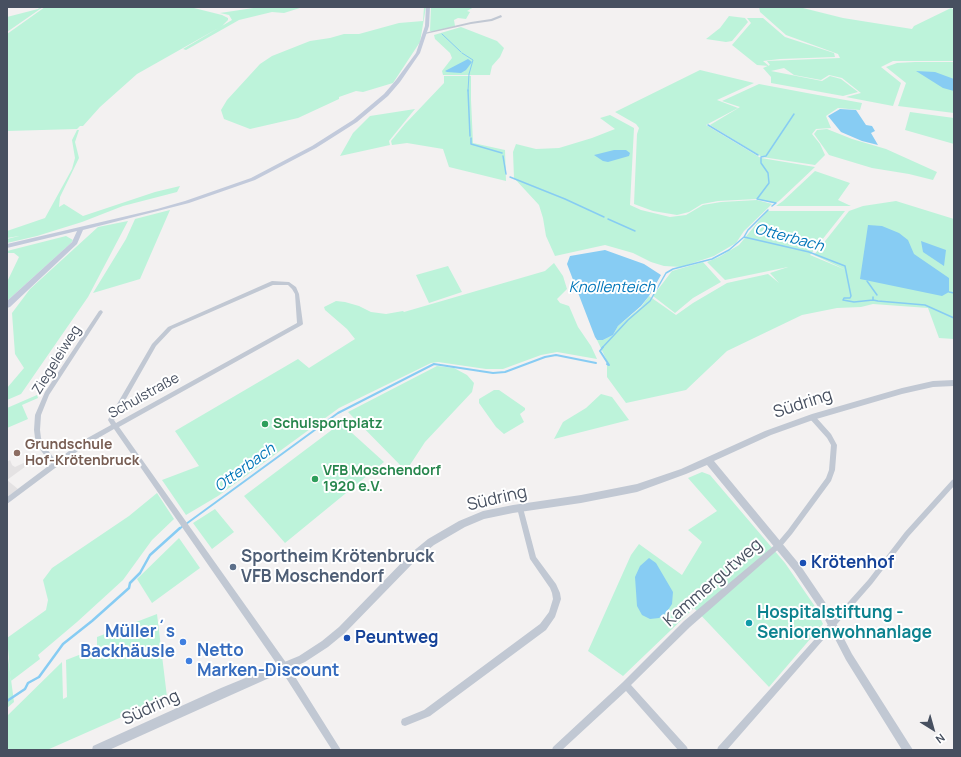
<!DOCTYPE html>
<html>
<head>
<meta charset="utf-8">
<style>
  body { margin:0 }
  #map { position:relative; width:961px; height:757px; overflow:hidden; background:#f3f1f1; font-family:Manrope,sans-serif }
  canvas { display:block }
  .frame { position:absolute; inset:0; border:8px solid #475060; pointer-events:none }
  .north { position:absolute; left:913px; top:709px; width:40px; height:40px; -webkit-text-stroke:3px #fff; paint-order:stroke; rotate:143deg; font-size:11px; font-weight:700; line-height:16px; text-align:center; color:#475060 }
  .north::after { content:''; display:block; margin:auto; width:14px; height:18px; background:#475060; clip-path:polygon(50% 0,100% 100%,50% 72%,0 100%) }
</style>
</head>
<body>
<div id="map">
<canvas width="961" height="757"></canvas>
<div class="frame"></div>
<div class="north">N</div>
</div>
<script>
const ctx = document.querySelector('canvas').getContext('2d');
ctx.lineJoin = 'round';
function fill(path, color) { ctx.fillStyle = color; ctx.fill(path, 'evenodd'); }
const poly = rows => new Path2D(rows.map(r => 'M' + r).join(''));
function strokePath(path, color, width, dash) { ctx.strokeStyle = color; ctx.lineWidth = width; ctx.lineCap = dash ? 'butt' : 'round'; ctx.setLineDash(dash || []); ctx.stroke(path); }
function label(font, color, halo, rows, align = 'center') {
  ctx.font = font + ' Manrope,sans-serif'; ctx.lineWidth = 4; ctx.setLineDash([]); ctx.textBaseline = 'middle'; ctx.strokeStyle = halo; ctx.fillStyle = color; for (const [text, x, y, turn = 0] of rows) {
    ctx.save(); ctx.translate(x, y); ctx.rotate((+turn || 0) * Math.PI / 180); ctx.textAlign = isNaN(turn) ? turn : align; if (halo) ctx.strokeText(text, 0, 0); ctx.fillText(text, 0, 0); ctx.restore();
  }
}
fill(poly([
  [32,459,33,461,7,480,18,489,7,497,7,462,10,460,12,465,15,467]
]), '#e4e2e3');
fill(poly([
  [40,7,43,7,7,32,7,17,38,9],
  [45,7,190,7,222,15,228,18,228,20,222,26,137,74,100,107,83,126,80,126,77,129,7,131,7,34],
  [260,7,303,7,284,13,272,12,239,20,186,50,183,49,232,20,229,15,220,13],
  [424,7,426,7,420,42,393,83,363,92,356,91,339,97,339,99,298,118,250,129,224,119,221,110,227,100,260,64,272,56,310,41,330,38,344,34,359,34,399,23,423,21],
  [431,7,474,7,467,11,470,12,466,19,458,18,454,20,455,26,432,32,430,31],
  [759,7,799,7,843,18,912,29,914,26,951,8,954,10,954,61,893,61,881,67,901,83,893,106,846,97,861,93,842,78,829,75,821,80,794,75,784,68,771,71,822,81,830,76,841,79,858,92,843,96,771,83,771,77,763,68,770,65,767,61,840,58,838,54,786,35,760,12],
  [729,16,745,18,748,22,732,41,726,42,706,39,720,28],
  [747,18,763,18,785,37,834,53,835,57,780,59,763,61,769,66,757,65,732,45,751,23],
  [461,27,497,41,504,48,500,57,492,66,490,75,443,75,442,71,452,58,450,53,435,39,434,35],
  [915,62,954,62,954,113,898,106,906,83,886,67,897,63],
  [700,70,754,83,717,100,738,108,706,125,761,158,815,167,779,201,776,203,757,199,718,201,702,204,689,212,677,215,653,211,634,204,637,134,639,128,636,124,615,112],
  [444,76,471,76,471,100,473,143,505,150,506,181,449,167,443,149,407,143,392,145,391,141,405,124,444,83],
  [759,84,807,93,862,103,860,110,838,108,826,116,831,128,816,129,812,134,820,144,825,155,815,165,762,157,710,125,740,107,722,101],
  [415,109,389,141,390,145,340,156,353,133,370,116],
  [910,112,954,118,954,144,905,130],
  [610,115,634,128,630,205,641,210,670,217,686,215,703,205,721,202,757,200,772,204,744,231,736,243,714,256,681,267,664,266,651,262,633,253,605,245,555,256,546,236,543,218,539,205,514,178,513,152,516,144,536,149,559,148,592,138,615,129,600,118],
  [827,129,852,139,886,149,937,172,933,180,909,174,872,168,829,155,814,134,817,130],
  [77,130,79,130,75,142,79,158,60,197,59,207,64,204,83,216,155,192,180,186,177,192,123,206,82,222,37,236,7,243,7,239,19,236,7,238,7,231,45,218,72,169,75,158,72,140],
  [815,171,850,183,838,200,851,206,776,206,783,201],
  [896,201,954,219,954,339,939,338,928,308,873,304,861,307,837,308,802,315,727,351,686,390,626,403,607,377,607,361,597,340,603,340,613,335,618,326,641,307,649,296,676,315,693,303,727,283,768,274,779,283,770,273,788,267,725,280,707,262,719,257,739,245,767,211,845,211,810,255,846,270,814,255,849,211,863,206],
  [170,210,140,279,93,293,126,239,135,219],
  [128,221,88,297,21,394,7,400,7,388,24,368,15,354,12,313,30,289,98,227],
  [66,236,73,240,71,243,7,301,7,282,19,257,14,253,7,253,7,251],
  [703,262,721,282,693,298,675,313,653,296,672,271],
  [554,263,563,276,567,289,557,299,560,303,569,306,578,327,591,346,597,359,557,352,541,355,503,369,486,369,438,362,431,363,339,408,218,496,186,515,162,480,199,466,175,431,298,359,309,368,355,339,347,329,325,310,324,307,336,301,345,302,359,306,371,312,386,314,403,311,404,312,545,271],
  [448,266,462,292,429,303,416,275],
  [437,366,454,368,467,375,474,383,472,392,425,442,406,471,348,412],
  [494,390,499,390,525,408,525,410,520,414,524,422,504,434,496,427,479,403,479,399],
  [601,394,612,397,629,420,554,439,563,422,586,408],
  [37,395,38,398,22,405,28,419,7,428,7,408],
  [341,423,384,462,285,543,244,496],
  [702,472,710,475,785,563,814,605,823,624,769,687,694,608,623,676,588,651,631,555,639,544,682,575,702,542,688,530,717,511,688,478],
  [157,493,174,519,152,540,123,580,77,622,38,655,40,659,11,681,7,638,46,610,48,600,43,580,52,568,129,516],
  [215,509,234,532,212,549,193,523],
  [179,538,200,568,152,603,137,579],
  [157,614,167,697,47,750,7,750,7,716,62,662,63,699,67,697,66,660,97,648,97,637],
  [8,657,14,702,7,708,7,658]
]), '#bdf3da');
fill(poly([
  [468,59,472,62,466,70,461,73,447,72,445,71],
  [916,71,935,72,954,79,954,91,943,88],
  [840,109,856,110,866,125,872,126,875,131,871,133,878,145,862,141,841,132,828,116],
  [614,150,626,150,630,153,629,156,608,162,603,161,594,155],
  [868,225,882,226,899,233,908,240,914,254,949,278,949,292,942,296,860,279],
  [921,241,946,250,944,266,923,252],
  [605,250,644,264,661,275,649,296,641,306,618,326,613,335,603,340,597,340,595,337,567,264,570,256],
  [649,558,656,563,673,592,672,604,666,613,659,618,650,619,642,615,637,606,635,577,640,566]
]), '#87ccf3');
strokePath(poly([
  [442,34,461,52],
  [462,53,473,60,469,74,468,91]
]), '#87ccf3', 1);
strokePath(poly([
  [468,90,470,136],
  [708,125,758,155],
  [471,138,471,144,502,153],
  [503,156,506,174],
  [510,177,565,199,604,217],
  [772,206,776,203,757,199,769,183,768,173,761,163,761,157,766,156,794,114],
  [608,219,635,231],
  [744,237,748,230,768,210],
  [867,281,877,295],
  [949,292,954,293],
  [873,297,873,300,878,301,925,305,954,318],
  [602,348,628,320,650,301,666,273,673,269,712,259,729,250,744,237,809,252,845,266,851,296,850,298,844,298,843,300,854,302,873,300]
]), '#87ccf3', 1.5);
strokePath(poly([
  [603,347,600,351,609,365,607,364],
  [186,524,338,413,434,364,493,373,505,372,545,357,556,355,596,363],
  [179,529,183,526]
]), '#87ccf3', 2);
strokePath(poly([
  [7,701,25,689,28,683,39,677,63,644,92,621,129,588,130,583,140,573,150,555,180,528]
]), '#87ccf3', 2.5);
fill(poly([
  [501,15,502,17,492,21,471,24,425,34,424,33,471,22,491,19,501,15],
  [272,281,289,282,296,287,299,294,303,324,302,325,119,427,287,664,341,750,332,750,281,670,114,429,86,445,7,504,7,497,51,464,39,448,35,438,34,430,35,415,45,392,99,311,101,310,103,312,49,395,41,415,40,430,41,438,44,445,56,461,82,441,111,425,108,420,109,418,152,344,168,327,272,281],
  [273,285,288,285,292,289,295,294,297,323,116,423,114,420,156,346,172,329,273,285],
  [810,415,814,415,831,434,837,445,835,470,831,481,792,534,781,547,690,627,631,685,687,747,688,750,678,750,626,691,562,750,552,750,553,747,623,682,684,621,777,543,788,530,826,478,829,470,831,445,827,438,810,419,809,417,810,415],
  [954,479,954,486,909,536,872,584,727,750,717,750,718,747,868,580,905,532,952,480,954,479],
  [520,505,522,506,523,508,536,557,556,584,560,593,561,599,555,617,546,630,430,716,405,726,402,725,401,722,402,719,424,710,540,624,549,612,553,599,552,593,550,588,530,559,517,508,518,506,520,505]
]), '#c1c8d3');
fill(poly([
  [954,380,954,386,933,387,902,394,813,420,771,435,714,461,800,565,825,602,852,654,913,750,902,750,846,660,819,608,794,571,707,465,686,474,637,492,581,503,513,513,484,519,465,527,434,545,417,559,345,633,328,647,305,662,229,696,109,750,92,750,93,746,221,688,299,656,322,641,339,627,411,553,428,539,459,521,483,511,513,505,581,495,637,484,681,469,765,431,812,414,902,388,933,381,954,380]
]), '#c1c8d3');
fill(poly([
  [426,7,430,7,429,26,420,53,400,82,388,96,357,122,316,148,255,180,189,203,83,230,77,244,10,307,7,308,7,301,72,242,77,231,7,248,7,244,157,209,185,201,251,178,312,146,353,120,384,94,396,80,416,53,425,26,426,7]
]), '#c2cadb');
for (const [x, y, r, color] of [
  [265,424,4,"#2e9e5b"],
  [17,453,4,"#8d6e63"],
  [315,479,4,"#2e9e5b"],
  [803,563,4,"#1a4fb4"],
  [233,567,4,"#5c6f8a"],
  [749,623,4,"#0f9aa8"],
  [347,638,4,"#1a4fb4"],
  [183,642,4,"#3f7fe0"],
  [189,661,4,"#3f7fe0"]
]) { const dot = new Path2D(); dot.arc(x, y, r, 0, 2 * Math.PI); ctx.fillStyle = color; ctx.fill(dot); strokePath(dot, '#fff', 1.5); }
label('14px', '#475060', '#fff', [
  ["Ziegeleiweg",57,360,-58],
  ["Schulstraße",144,396,-29]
]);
label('bold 14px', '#27864d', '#fff', [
  ["Schulsportplatz",273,424],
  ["VFB Moschendorf",323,471],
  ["1920 e.V.",323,487]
], 'left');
label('bold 14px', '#785e54', '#fff', [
  ["Grundschule",25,445],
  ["Hof-Krötenbruck",25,461]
], 'left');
label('italic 15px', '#0176b9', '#fff', [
  ["Otterbach",789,238,15],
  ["Knollenteich",612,288],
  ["Otterbach",245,468,-36]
]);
label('17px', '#475060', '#fff', [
  ["Südring",803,404,-18],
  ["Südring",497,499,-13],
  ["Kammergutweg",713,583,-41],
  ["Südring",151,708,-25]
]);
label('bold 17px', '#4e5e75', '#fff', [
  ["Sportheim Krötenbruck",241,557],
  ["VFB Moschendorf",241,577]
], 'left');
label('bold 17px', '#164399', '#fff', [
  ["Krötenhof",811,563],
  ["Peuntweg",355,638]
], 'left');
label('bold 17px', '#0d838f', '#fff', [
  ["Hospitalstiftung -",757,613],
  ["Seniorenwohnanlage",757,633]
], 'left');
label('bold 17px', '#366cbe', '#fff', [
  ["Müller´s",175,632],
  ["Backhäusle",175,652],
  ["Netto",197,651,"left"],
  ["Marken-Discount",197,671,"left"]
], 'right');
</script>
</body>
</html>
